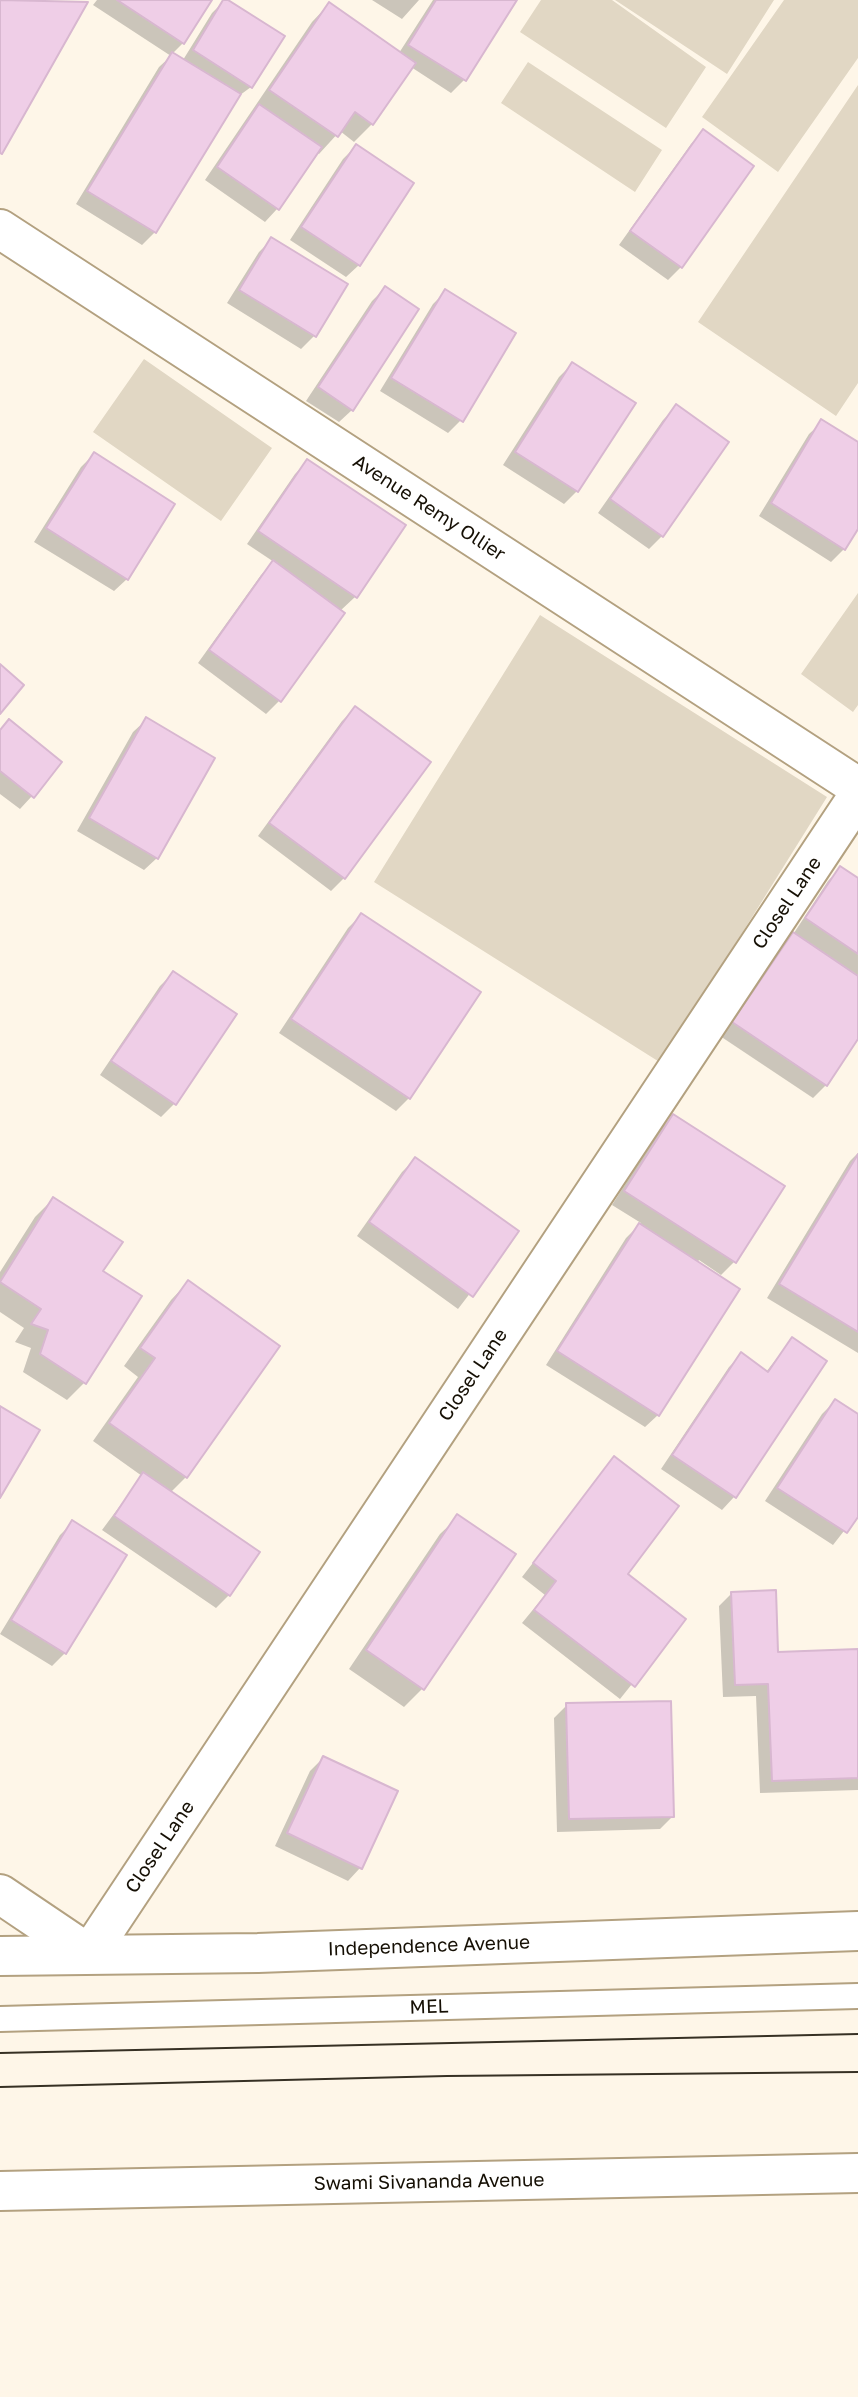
<!DOCTYPE html>
<html>
<head>
<meta charset="utf-8">
<style>
  body { margin:0 }
  canvas { display:block; background:#fef6e8 }
</style>
</head>
<body>
<canvas width="858" height="2397"></canvas>
<script>
const ctx = document.querySelector('canvas').getContext('2d');
ctx.lineJoin = 'round';
function fill(path, color) { ctx.fillStyle = color; ctx.fill(path, 'evenodd'); }
const poly = rows => new Path2D(rows.map(r => 'M' + r).join(''));
function strokePath(path, color, width, dash) { ctx.strokeStyle = color; ctx.lineWidth = width; ctx.lineCap = dash ? 'butt' : 'round'; ctx.setLineDash(dash || []); ctx.stroke(path); }
function label(font, color, halo, rows, align = 'center') {
  ctx.font = font + ' "Golos Text",sans-serif'; ctx.lineWidth = 7; ctx.setLineDash([]); ctx.textBaseline = 'middle'; ctx.strokeStyle = halo; ctx.fillStyle = color; for (const [text, x, y, turn = 0] of rows) {
    ctx.save(); ctx.translate(x, y); ctx.rotate((+turn || 0) * Math.PI / 180); ctx.textAlign = isNaN(turn) ? turn : align; if (halo) ctx.strokeText(text, 0, 0); ctx.fillText(text, 0, 0); ctx.restore();
  }
}
fill(poly([
  [541,0,612,0,706,67,666,128,520,32],
  [615,0,774,0,727,74],
  [784,0,858,0,858,58,778,172,702,117],
  [528,62,662,150,635,192,501,103],
  [858,85,858,383,836,416,698,322],
  [144,359,272,448,221,521,93,432],
  [858,593,858,705,853,712,801,674],
  [540,615,827,797,661,1063,374,882]
]), '#e1d7c4');
fill(poly([
  [0,0,85,2,0,154],
  [97,0,210,0,183,43,172,54,183,60,212,13,225,0,251,87,236,98,155,232,142,245,76,204,159,67,171,56,93,5],
  [372,0,419,0,402,19],
  [433,0,515,0,464,80,451,93,411,67,372,124,354,142,340,131,319,154,316,152,277,209,265,222,205,180,312,22,329,4,399,53],
  [703,131,681,267,668,280,619,245,691,144],
  [356,146,359,265,346,277,290,240,343,159],
  [272,239,346,285,314,336,301,349,227,303,259,252],
  [385,288,352,410,339,422,306,401,372,301],
  [445,292,461,420,448,433,380,391,433,304],
  [572,364,577,491,564,504,503,465,559,377],
  [676,407,662,536,649,549,598,513,663,420],
  [822,422,858,444,858,526,844,549,831,562,759,516,809,434],
  [94,454,127,579,114,591,34,542,81,467],
  [308,461,355,597,340,611,342,613,279,701,266,714,198,663,261,575,274,562,247,544,295,474],
  [355,708,344,878,331,891,258,836,342,721],
  [146,720,157,858,144,870,77,831,133,732],
  [0,730,32,796,20,809,0,794],
  [840,868,856,879,858,877,858,1036,826,1085,813,1098,720,1036,780,947,794,933,828,881],
  [361,915,409,1098,396,1111,279,1033,348,928],
  [173,973,234,1015,174,1104,161,1117,100,1075,160,986],
  [673,1116,734,1262,721,1275,699,1260,697,1263,658,1415,645,1427,546,1365,626,1238,641,1223,612,1205,660,1129],
  [858,1153,858,1353,767,1298,850,1161],
  [415,1159,517,1232,458,1309,357,1236,402,1172],
  [53,1199,101,1271,84,1383,67,1400,23,1372,31,1348,15,1342,24,1328,0,1312,0,1272,35,1217],
  [188,1282,186,1477,170,1493,258,1553,229,1595,216,1608,102,1530,142,1476,93,1441,138,1377,124,1366,171,1300],
  [792,1339,734,1497,722,1510,661,1469,729,1367,741,1355,766,1372],
  [835,1401,858,1416,858,1513,833,1545,765,1501,822,1414],
  [614,1458,625,1575,684,1619,620,1699,522,1623,545,1595,522,1577],
  [458,1517,422,1689,404,1707,349,1669,440,1534],
  [73,1522,65,1653,52,1666,0,1634,60,1535],
  [732,1593,777,1654,858,1650,858,1790,760,1793,756,1696,723,1697,719,1606],
  [567,1705,673,1816,660,1829,557,1832,554,1718],
  [323,1758,360,1868,348,1881,275,1846,310,1771]
]), '#0003');
const building = poly([
  [0,0,88,2,2,154,0,153,0,0],
  [117,0,212,0,184,44,117,0],
  [223,0,228,0,285,36,252,88,193,50,223,0],
  [436,0,517,0,466,81,408,45,436,0],
  [329,2,416,63,373,125,355,112,338,137,269,90,329,2],
  [172,52,241,94,156,233,87,191,172,52],
  [259,104,322,147,279,210,217,167,259,104],
  [703,129,754,166,682,268,630,231,703,129],
  [356,144,414,183,360,266,301,227,356,144],
  [271,237,348,284,316,337,239,290,271,237],
  [385,286,419,309,353,411,318,387,385,286],
  [445,289,516,333,463,422,391,378,445,289],
  [572,362,636,403,578,492,515,452,572,362],
  [676,404,729,442,663,537,610,499,676,404],
  [821,419,858,442,858,529,845,550,771,503,821,419],
  [94,452,175,504,128,580,46,528,94,452],
  [307,459,406,525,357,598,258,531,307,459],
  [273,560,345,613,281,702,209,650,273,560],
  [0,664,24,685,0,714,0,664],
  [355,706,431,762,345,879,269,823,355,706],
  [146,717,215,758,158,859,89,818,146,717],
  [9,719,62,762,34,798,0,771,0,730,9,719],
  [840,866,858,878,858,954,805,918,840,866],
  [361,913,481,992,410,1099,291,1019,361,913],
  [793,932,858,976,858,1039,827,1086,732,1022,793,932],
  [173,971,237,1014,176,1105,111,1061,173,971],
  [673,1114,785,1186,736,1263,624,1191,673,1114],
  [858,1154,858,1332,779,1284,858,1154],
  [415,1157,519,1231,473,1297,369,1222,415,1157],
  [53,1197,123,1242,103,1271,142,1296,86,1384,40,1354,48,1330,31,1324,41,1309,0,1282,53,1197],
  [639,1223,740,1289,659,1416,557,1351,639,1223],
  [188,1280,280,1346,187,1478,109,1423,155,1358,140,1348,188,1280],
  [792,1337,827,1361,736,1498,672,1455,741,1352,768,1372,792,1337],
  [835,1399,858,1414,858,1517,847,1533,777,1488,835,1399],
  [0,1406,40,1430,0,1498,0,1406],
  [614,1456,679,1506,628,1574,686,1619,635,1687,534,1610,556,1581,533,1563,614,1456],
  [143,1472,260,1552,230,1596,114,1516,143,1472],
  [457,1514,516,1554,424,1690,366,1650,457,1514],
  [72,1520,127,1555,66,1654,11,1620,72,1520],
  [776,1590,778,1652,858,1649,858,1778,772,1781,768,1684,735,1685,731,1592,776,1590],
  [671,1701,674,1817,569,1819,566,1703,671,1701],
  [323,1756,398,1791,362,1869,287,1833,323,1756]
]);
fill(building, '#efcee7');
strokePath(building, '#d8b7d0', 2);
const lane = poly([
  [0,2019,858,1996]
]);
const street = poly([
  [0,229,858,787],
  [0,1894,89,1954,858,796]
]);
const secondary = poly([
  [0,1956,258,1953,858,1931],
  [0,2191,858,2173]
]);
strokePath(lane, '#b3a180', 28);
strokePath(street, '#b3a180', 42);
strokePath(secondary, '#b3a180', 42);
strokePath(lane, '#fff', 24);
strokePath(street, '#fff', 38);
strokePath(secondary, '#fff', 38);
strokePath(poly([
  [0,2053,858,2034],
  [0,2087,447,2076,858,2072]
]), '#363024', 2);
label('19px', '#150f04', '#fff', [
  ["Avenue Remy Ollier",429,508,33],
  ["Closel Lane",787,903,-56],
  ["Closel Lane",473,1375,-56],
  ["Closel Lane",160,1847,-56],
  ["Independence Avenue",429,1946,-2],
  ["MEL",429,2007,-2],
  ["Swami Sivananda Avenue",429,2182,-1]
]);
</script>
</body>
</html>
